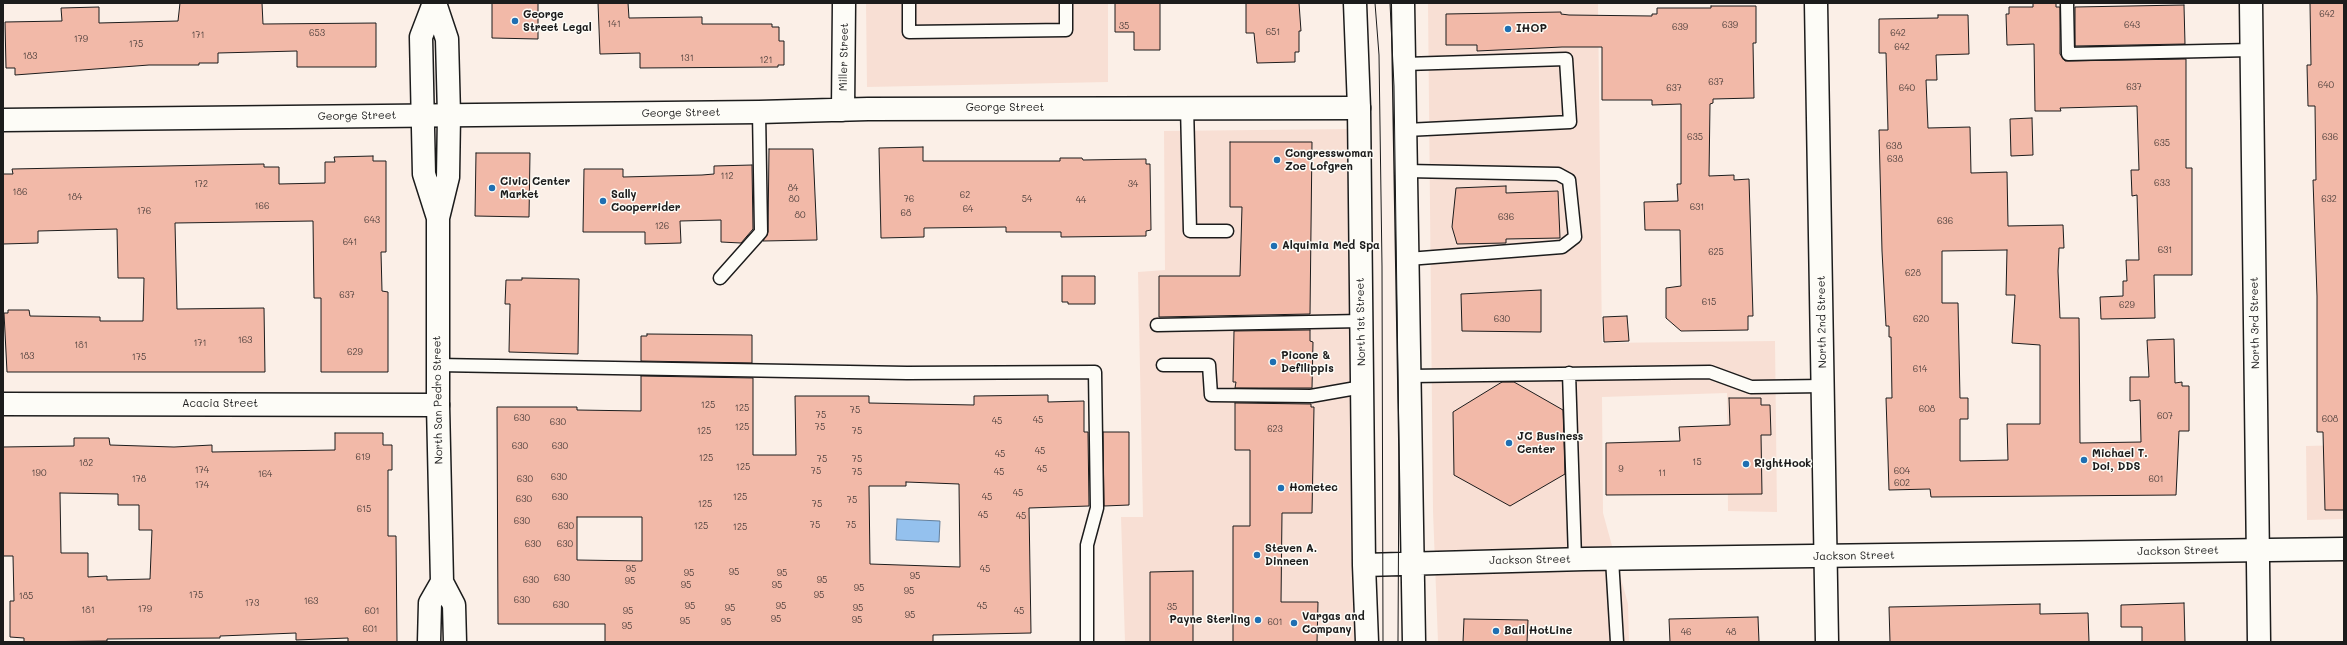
<!DOCTYPE html>
<html>
<head>
<meta charset="utf-8">
<style>
  body { margin:0 }
  #map { position:relative; width:2347px; height:645px; overflow:hidden; background:#fbefe7; font-family:Mali,sans-serif }
  canvas { display:block }
  .frame { position:absolute; inset:0; border:4px solid #1c1c1c; pointer-events:none }
</style>
</head>
<body>
<div id="map">
<canvas width="2347" height="645"></canvas>
<div class="frame"></div>
</div>
<script>
const ctx = document.querySelector('canvas').getContext('2d');
ctx.lineJoin = 'round';
function fill(path, color) { ctx.fillStyle = color; ctx.fill(path, 'evenodd'); }
const poly = rows => new Path2D(rows.map(r => 'M' + r).join(''));
function strokePath(path, color, width, dash) { ctx.strokeStyle = color; ctx.lineWidth = width; ctx.lineCap = dash ? 'butt' : 'round'; ctx.setLineDash(dash || []); ctx.stroke(path); }
function label(font, color, halo, rows, align = 'center') {
  ctx.font = font + ' Mali,sans-serif'; ctx.lineWidth = 3; ctx.setLineDash([]); ctx.textBaseline = 'middle'; ctx.strokeStyle = halo; ctx.fillStyle = color; for (const [text, x, y, turn = 0] of rows) {
    ctx.save(); ctx.translate(x, y); ctx.rotate((+turn || 0) * Math.PI / 180); ctx.textAlign = isNaN(turn) ? turn : align; if (halo) ctx.strokeText(text, 0, 0); ctx.fillText(text, 0, 0); ctx.restore();
  }
}
fill(poly([
  [866,3,1108,3,1108,82,867,87],
  [1428,3,1598,3,1602,343,1775,341,1777,512,1728,511,1727,393,1602,397,1603,513,1628,604,1629,642,1438,642,1433,511],
  [1350,129,1355,642,1125,642,1121,517,1143,517,1138,272,1165,270,1164,131],
  [2344,445,2344,519,2307,520,2306,446]
]), '#f8dfd4');
const water = poly([
  [897,519,940,521,939,542,896,540,897,519]
]);
fill(water, '#94c1ee');
strokePath(water, '#647f9a', 1);
const building = poly([
  [180,3,262,3,263,24,376,23,376,67,297,67,297,51,218,53,218,63,199,63,199,65,149,65,15,75,15,68,6,68,5,22,62,21,61,8,99,7,99,23,178,21,180,3],
  [492,3,538,3,538,39,492,38,492,3],
  [598,3,628,3,629,18,702,17,702,24,772,24,772,27,779,27,779,41,784,41,784,65,778,65,778,67,640,68,640,53,600,54,598,3],
  [1115,3,1160,3,1160,50,1134,50,1134,32,1115,32,1115,3],
  [1246,3,1299,3,1301,31,1299,31,1299,52,1295,52,1295,62,1257,63,1254,33,1246,33,1246,3],
  [2033,3,2056,3,2056,7,2060,7,2060,54,2065,61,2186,59,2186,168,2192,168,2192,275,2154,275,2155,318,2101,319,2100,297,2123,296,2123,281,2127,281,2126,260,2139,260,2137,195,2132,196,2131,170,2139,170,2137,106,2060,108,2061,111,2035,111,2034,44,2007,45,2006,14,2009,14,2009,7,2033,7,2033,3],
  [2310,3,2344,3,2344,510,2325,510,2323,432,2317,432,2317,296,2313,180,2316,180,2315,106,2308,106,2307,65,2311,65,2310,3],
  [2184,5,2185,44,2075,46,2075,7,2184,5],
  [1711,6,1756,6,1756,43,1753,43,1754,98,1713,99,1713,103,1710,104,1709,176,1734,175,1734,180,1749,179,1753,316,1748,316,1748,330,1681,331,1666,318,1666,288,1681,286,1680,230,1645,230,1644,202,1678,201,1677,184,1681,184,1681,104,1652,105,1652,100,1602,100,1602,47,1562,47,1477,51,1477,45,1446,45,1446,14,1561,12,1561,14,1569,15,1652,16,1652,14,1657,14,1657,8,1711,8,1711,6],
  [1938,15,1968,15,1969,54,1936,55,1937,80,1926,80,1928,128,1970,127,1971,173,2007,172,2008,226,2063,225,2064,248,2059,248,2058,271,2060,318,2079,318,2080,443,2141,442,2140,400,2130,401,2130,377,2149,377,2147,340,2174,339,2175,383,2182,382,2182,386,2189,386,2189,431,2179,431,2176,495,1931,497,1930,489,1889,490,1886,398,1892,398,1891,337,1889,337,1889,326,1886,326,1882,251,1879,130,1888,130,1886,53,1879,53,1879,19,1938,18,1938,15],
  [2007,250,2006,295,2015,295,2012,343,2040,345,2040,424,2007,424,2008,460,1960,461,1960,419,1968,419,1968,398,1960,398,1958,303,1942,303,1942,251,2007,250],
  [2032,118,2033,155,2011,156,2010,119,2032,118],
  [1230,142,1312,142,1310,314,1159,317,1159,276,1240,276,1242,207,1230,207,1230,142],
  [923,147,923,161,1060,161,1060,158,1082,158,1083,160,1146,159,1146,164,1150,164,1151,230,1146,231,1146,236,1061,237,1061,232,1006,232,1006,227,924,228,924,237,881,238,879,148,923,147],
  [769,149,813,149,817,240,763,241,768,232,769,149],
  [476,153,530,153,529,217,475,216,476,153],
  [373,156,373,161,386,161,386,252,381,252,382,291,388,292,388,372,321,372,321,298,314,298,313,221,175,223,177,309,264,308,265,372,7,372,4,313,8,313,8,310,29,310,30,316,100,317,100,321,143,321,144,278,118,278,117,229,38,231,38,243,3,244,3,174,13,174,12,169,264,164,264,167,279,167,279,184,325,183,325,162,335,162,334,157,373,156],
  [752,165,753,229,741,243,721,242,721,220,680,221,681,243,645,244,645,232,583,232,584,169,623,169,623,177,702,175,714,174,714,166,752,165],
  [1506,186,1506,193,1558,191,1560,238,1506,239,1506,243,1457,244,1452,227,1456,188,1506,186],
  [1062,276,1095,276,1095,304,1068,304,1068,302,1062,302,1062,276],
  [522,278,579,279,578,354,509,352,510,304,505,304,506,280,522,280,522,278],
  [1541,290,1541,332,1462,331,1461,294,1541,290],
  [1627,316,1629,341,1604,342,1603,317,1627,316],
  [1310,330,1310,341,1313,342,1312,388,1235,388,1236,382,1233,382,1234,331,1310,330],
  [647,334,752,335,752,363,641,361,641,336,647,336,647,334],
  [641,376,753,378,753,455,796,455,795,396,869,396,869,403,974,405,974,396,1048,395,1048,402,1084,401,1084,432,1088,432,1089,506,1029,508,1031,633,933,635,933,642,605,642,605,624,498,624,497,407,577,407,577,410,641,411,641,376],
  [906,482,959,484,960,567,870,564,869,486,906,486,906,482],
  [577,517,642,517,642,561,577,560,577,517],
  [1502,382,1514,382,1563,410,1565,474,1510,506,1454,475,1453,412,1502,382],
  [1729,398,1761,398,1761,405,1770,405,1771,435,1761,435,1762,494,1606,495,1606,443,1680,441,1679,427,1730,425,1729,398],
  [1235,403,1311,404,1311,407,1314,407,1312,513,1282,513,1281,602,1318,602,1317,642,1233,642,1233,526,1250,526,1250,450,1235,450,1235,403],
  [1103,432,1129,432,1129,505,1104,506,1103,432],
  [335,433,383,433,383,445,392,445,392,470,388,470,388,536,396,536,397,642,348,642,348,638,296,640,296,633,220,636,220,638,107,639,107,641,24,642,24,638,10,637,10,601,14,601,13,556,3,556,3,447,74,446,74,438,109,438,110,445,174,447,212,445,212,452,335,450,335,433],
  [60,493,118,494,118,505,139,505,139,530,152,530,150,579,107,580,107,576,88,577,88,553,61,553,60,493],
  [1193,571,1193,642,1150,642,1150,572,1193,571],
  [2184,603,2185,642,2142,642,2142,627,2121,627,2121,605,2184,603],
  [2040,604,2040,614,2088,613,2089,642,1890,642,1889,607,2040,604],
  [1758,617,1759,642,1670,642,1669,619,1758,617],
  [1464,619,1528,620,1527,642,1463,642,1464,619]
]);
fill(building, '#f2b9a8');
strokePath(building, '#1c1c1c', 1);
const lane = poly([
  [909,3,909,32,1066,30,1066,3],
  [2067,3,2068,54,2251,50],
  [1405,64,1566,59,1570,122,1406,130],
  [1187,106,1190,231,1227,231],
  [1407,171,1558,174,1569,180,1575,237,1562,247,1408,259],
  [720,278,761,232,759,112],
  [1157,325,1361,321],
  [438,365,907,373,1095,372,1097,508,1087,545,1087,642],
  [1163,365,1209,365,1211,395,1311,396,1362,387],
  [1569,373,1575,559],
  [1410,376,1710,372,1751,387,1823,386],
  [1612,559,1617,642]
]);
const street = poly([
  [1816,3,1827,642],
  [2251,3,2259,642],
  [843,110,844,3],
  [3,120,759,112,868,109,1359,108],
  [3,404,438,405]
]);
const secondary = poly([
  [434,3,421,37,424,174,438,218],
  [435,3,447,39,449,115,448,177,438,218,438,405,442,582,454,605,455,642],
  [1355,3,1359,108,1364,565,1367,642],
  [1403,3,1414,642],
  [1364,565,1585,559,2344,549],
  [429,642,430,603,442,582]
]);
strokePath(lane, '#1c1c1c', 15);
strokePath(street, '#1c1c1c', 25);
strokePath(secondary, '#1c1c1c', 25);
strokePath(lane, '#fdfcf7', 12);
strokePath(street, '#fdfcf7', 22);
strokePath(secondary, '#fdfcf7', 22);
strokePath(poly([
  [1375,3,1379,55,1382,266,1383,642],
  [1390,3,1394,86,1399,449,1398,642]
]), '#1c1c1c', 1);
for (const [x, y, r, color] of [
  [515,21,4,"#1f6fb2"],
  [1508,29,4,"#1f6fb2"],
  [1277,160,4,"#1f6fb2"],
  [492,188,4,"#1f6fb2"],
  [603,201,4,"#1f6fb2"],
  [1274,246,4,"#1f6fb2"],
  [1273,362,4,"#1f6fb2"],
  [1509,443,4,"#1f6fb2"],
  [2084,460,4,"#1f6fb2"],
  [1746,464,4,"#1f6fb2"],
  [1281,488,4,"#1f6fb2"],
  [1257,555,4,"#1f6fb2"],
  [1258,620,4,"#1f6fb2"],
  [1294,623,4,"#1f6fb2"],
  [1496,631,4,"#1f6fb2"]
]) { const dot = new Path2D(); dot.arc(x, y, r, 0, 2 * Math.PI); ctx.fillStyle = color; ctx.fill(dot); strokePath(dot, '#fdfcf7', 1.5); }
label('9px', '#52433f', null, [
  ["642",2327,14],
  ["141",614,24],
  ["639",1730,25],
  ["643",2132,25],
  ["35",1124,26],
  ["639",1680,27],
  ["651",1273,32],
  ["653",317,33],
  ["642",1898,33],
  ["171",198,35],
  ["179",81,39],
  ["175",136,44],
  ["642",1902,47],
  ["183",30,56],
  ["131",687,58],
  ["121",766,60],
  ["637",1716,82],
  ["640",2326,85],
  ["637",2134,87],
  ["637",1674,88],
  ["640",1907,88],
  ["635",1695,137],
  ["636",2330,137],
  ["635",2162,143],
  ["638",1894,146],
  ["638",1895,159],
  ["112",727,176],
  ["633",2162,183],
  ["172",201,184],
  ["34",1133,184],
  ["84",793,188],
  ["186",20,192],
  ["62",965,195],
  ["184",75,197],
  ["80",794,199],
  ["76",909,199],
  ["54",1027,199],
  ["632",2329,199],
  ["44",1081,200],
  ["166",262,206],
  ["631",1697,207],
  ["64",968,209],
  ["176",144,211],
  ["68",906,213],
  ["80",800,215],
  ["636",1506,217],
  ["643",372,220],
  ["636",1945,221],
  ["126",662,226],
  ["641",350,242],
  ["631",2165,250],
  ["625",1716,252],
  ["628",1913,273],
  ["637",347,295],
  ["615",1709,302],
  ["629",2127,305],
  ["630",1502,319],
  ["620",1921,319],
  ["163",245,340],
  ["171",200,343],
  ["181",81,345],
  ["629",355,352],
  ["183",27,356],
  ["175",139,357],
  ["614",1920,369],
  ["125",708,405],
  ["125",742,408],
  ["608",1927,409],
  ["75",855,410],
  ["75",821,415],
  ["607",2165,416],
  ["630",522,418],
  ["608",2330,419],
  ["45",1038,420],
  ["45",997,421],
  ["630",558,422],
  ["125",742,427],
  ["75",820,427],
  ["623",1275,429],
  ["125",704,431],
  ["75",857,431],
  ["630",520,446],
  ["630",560,446],
  ["45",1040,451],
  ["45",1000,454],
  ["619",363,457],
  ["125",706,458],
  ["75",822,459],
  ["75",857,459],
  ["15",1697,462],
  ["182",86,463],
  ["125",743,467],
  ["45",1042,469],
  ["9",1621,469],
  ["174",202,470],
  ["75",816,471],
  ["604",1902,471],
  ["75",857,472],
  ["45",999,472],
  ["190",39,473],
  ["11",1662,473],
  ["164",265,474],
  ["630",559,477],
  ["178",139,479],
  ["630",525,479],
  ["601",2156,479],
  ["602",1902,483],
  ["174",202,485],
  ["45",1018,493],
  ["630",560,497],
  ["125",740,497],
  ["45",987,497],
  ["630",524,499],
  ["75",852,500],
  ["125",705,504],
  ["75",817,504],
  ["615",364,509],
  ["45",983,515],
  ["45",1021,516],
  ["630",522,521],
  ["75",815,525],
  ["75",851,525],
  ["630",566,526],
  ["125",701,526],
  ["125",740,527],
  ["630",533,544],
  ["630",565,544],
  ["95",631,569],
  ["45",985,569],
  ["95",734,572],
  ["95",689,573],
  ["95",782,573],
  ["95",915,576],
  ["630",562,578],
  ["630",531,580],
  ["95",822,580],
  ["95",630,581],
  ["95",686,585],
  ["95",777,585],
  ["95",859,588],
  ["95",909,591],
  ["175",196,595],
  ["95",819,595],
  ["185",26,596],
  ["630",522,600],
  ["163",311,601],
  ["173",252,603],
  ["630",561,605],
  ["95",690,606],
  ["95",781,606],
  ["45",982,606],
  ["35",1172,607],
  ["95",730,608],
  ["95",858,608],
  ["179",145,609],
  ["181",88,610],
  ["601",372,611],
  ["95",628,611],
  ["45",1019,611],
  ["95",910,615],
  ["95",776,619],
  ["95",857,620],
  ["95",685,621],
  ["95",726,622],
  ["601",1275,622],
  ["95",627,626],
  ["601",370,629],
  ["46",1686,632],
  ["48",1731,632]
]);
label('bold 11px', '#1c1c1c', '#fdfcf7', [
  ["George",523,15],
  ["Street Legal",523,28],
  ["IHOP",1516,29],
  ["Congresswoman",1285,154],
  ["Zoe Lofgren",1285,167],
  ["Civic Center",500,182],
  ["Market",500,195],
  ["Sally",611,195],
  ["Cooperrider",611,208],
  ["Alquimia Med Spa",1282,246],
  ["Picone &",1281,356],
  ["Defilippis",1281,369],
  ["JC Business",1517,437],
  ["Center",1517,450],
  ["Michael T.",2092,454],
  ["Doi, DDS",2092,467],
  ["RightHook",1754,464],
  ["Hometec",1289,488],
  ["Steven A.",1265,549],
  ["Dinneen",1265,562],
  ["Vargas and",1302,617],
  ["Company",1302,630],
  ["Payne Sterling",1250,620,"right"],
  ["Bail HotLine",1504,631]
], 'left');
label('11px', '#1c1c1c', '#fdfcf7', [
  ["Miller Street",844,57,-89],
  ["George Street",1005,108],
  ["George Street",681,113,-1],
  ["George Street",357,116,-1],
  ["North 1st Street",1361,322,-91],
  ["North 2nd Street",1822,322,-91],
  ["North 3rd Street",2255,323,-91],
  ["North San Pedro Street",438,400,-91],
  ["Acacia Street",220,404],
  ["Jackson Street",2178,551,-1],
  ["Jackson Street",1854,556,-1],
  ["Jackson Street",1530,560,-1]
]);
</script>
</body>
</html>
